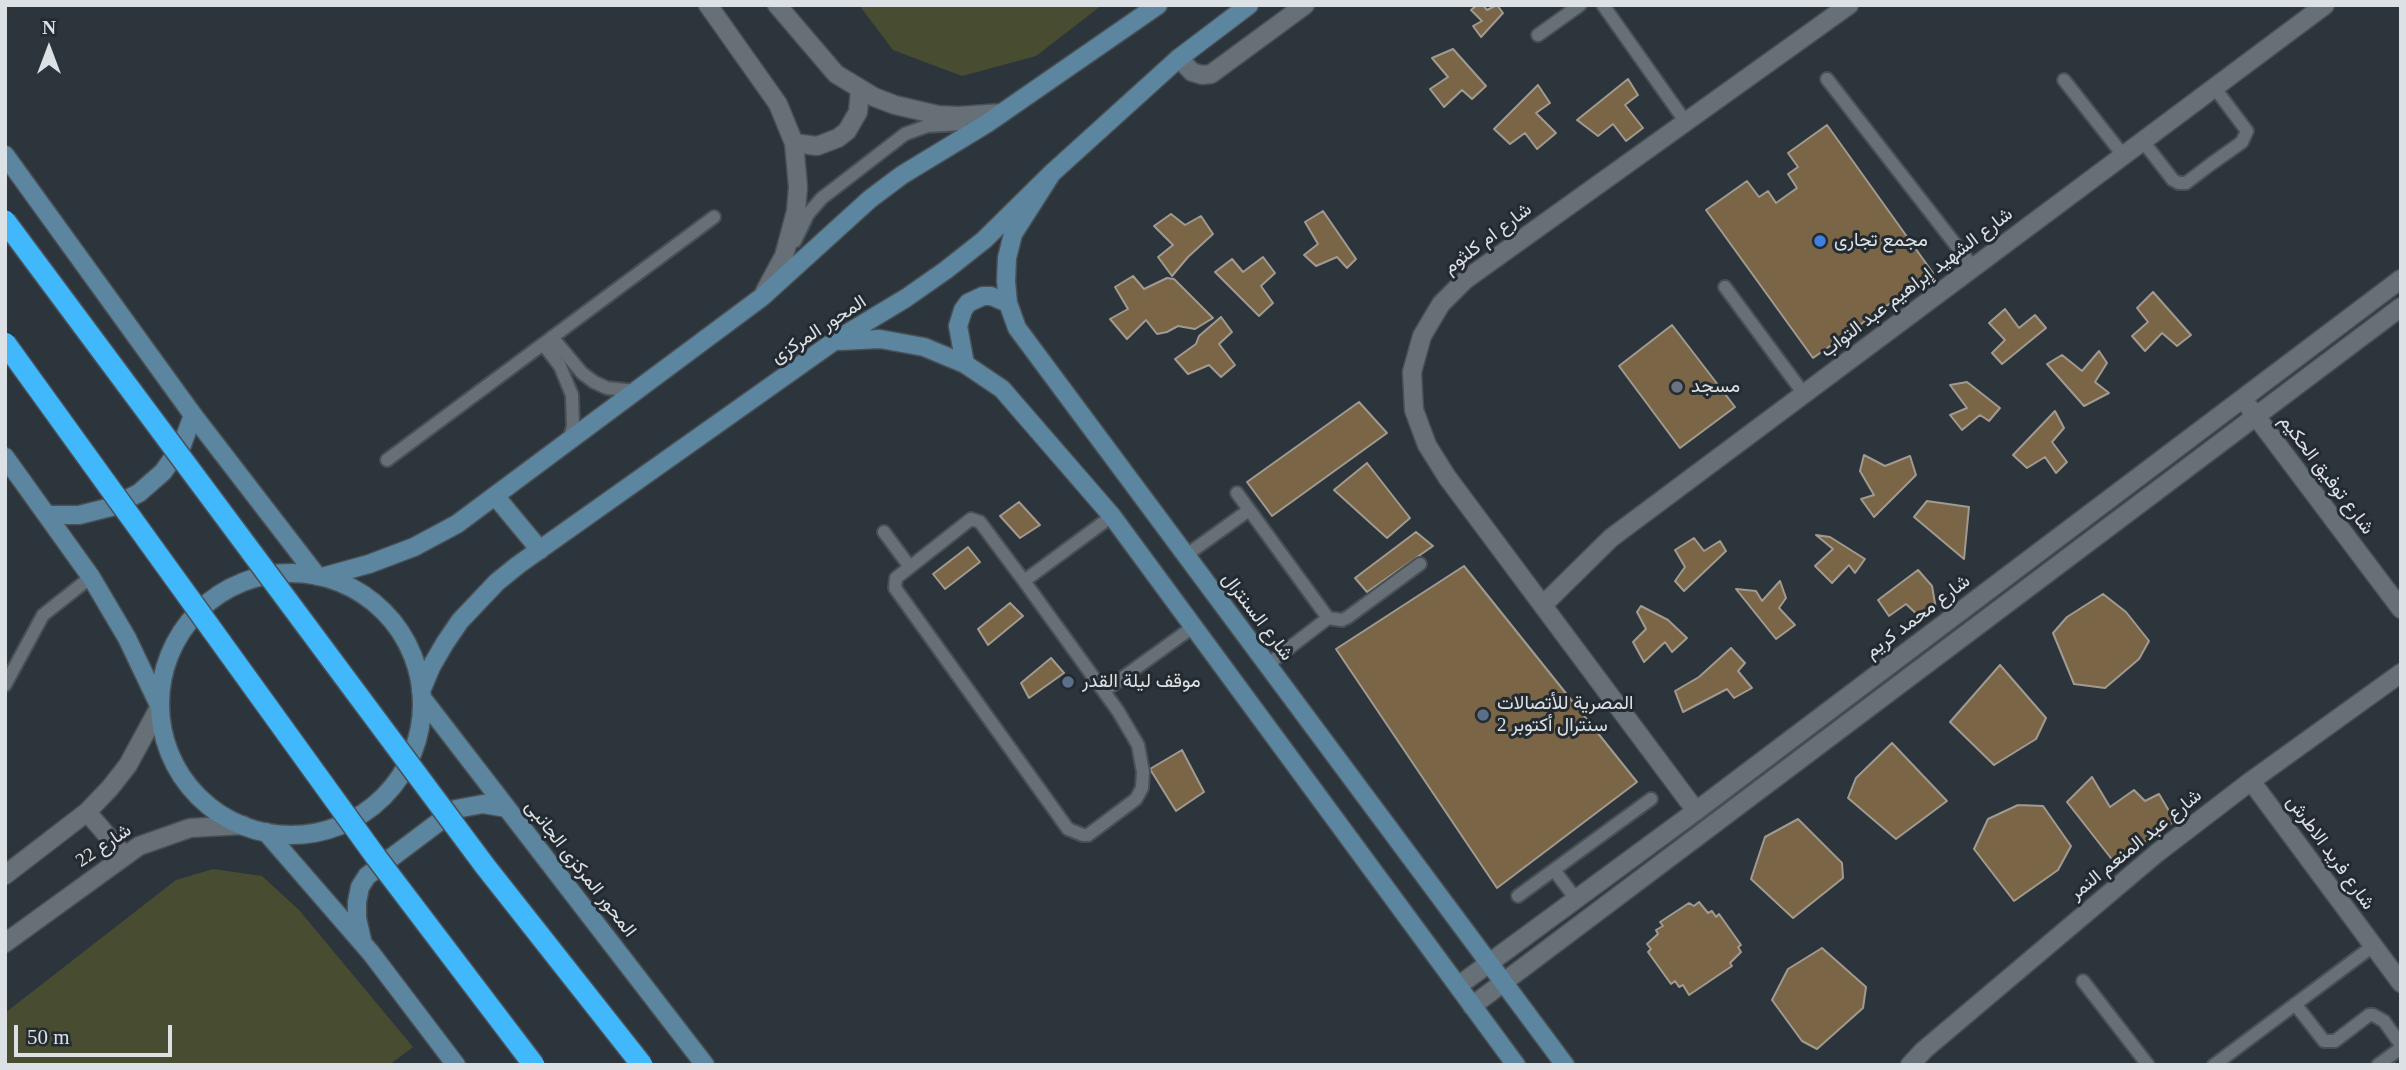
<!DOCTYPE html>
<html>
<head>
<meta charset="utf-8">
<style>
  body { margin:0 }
  #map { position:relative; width:2406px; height:1070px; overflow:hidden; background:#2d353c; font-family:"Times New Roman",serif }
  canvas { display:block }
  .frame { position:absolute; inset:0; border:7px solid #dce1e5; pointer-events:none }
  .north { position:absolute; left:14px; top:14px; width:70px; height:70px; -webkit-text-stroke:5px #232b31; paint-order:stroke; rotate:0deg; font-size:19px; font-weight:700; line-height:28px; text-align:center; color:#dce1e5 }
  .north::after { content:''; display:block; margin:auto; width:24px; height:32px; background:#dce1e5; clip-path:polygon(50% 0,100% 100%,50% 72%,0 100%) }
  .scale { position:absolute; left:14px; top:1025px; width:158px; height:32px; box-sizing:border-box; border:4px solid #dce1e5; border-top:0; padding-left:9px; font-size:21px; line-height:24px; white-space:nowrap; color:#dce1e5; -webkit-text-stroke:5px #232b31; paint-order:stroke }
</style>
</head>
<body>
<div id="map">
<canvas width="2406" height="1070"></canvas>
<div class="frame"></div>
<div class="north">N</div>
<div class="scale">50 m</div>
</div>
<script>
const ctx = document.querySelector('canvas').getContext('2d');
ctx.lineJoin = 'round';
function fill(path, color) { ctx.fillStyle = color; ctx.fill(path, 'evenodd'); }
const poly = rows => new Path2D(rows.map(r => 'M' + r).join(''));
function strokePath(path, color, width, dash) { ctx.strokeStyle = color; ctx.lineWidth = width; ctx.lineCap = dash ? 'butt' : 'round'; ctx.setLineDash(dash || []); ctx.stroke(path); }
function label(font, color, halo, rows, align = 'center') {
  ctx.font = font + ' "Times New Roman",Vazirmatn,serif'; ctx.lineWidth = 6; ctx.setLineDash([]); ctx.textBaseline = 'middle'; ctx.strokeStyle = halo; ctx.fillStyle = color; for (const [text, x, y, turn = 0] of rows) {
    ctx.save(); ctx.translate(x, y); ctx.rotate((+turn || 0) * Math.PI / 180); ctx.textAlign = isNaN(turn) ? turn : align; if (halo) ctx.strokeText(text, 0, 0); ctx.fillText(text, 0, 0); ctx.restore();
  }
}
fill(poly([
  [859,5,1102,5,1036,56,962,76,893,50],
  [213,869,262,876,299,910,413,1047,389,1065,5,1065,5,1013,176,880]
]), '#484d31');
const building = poly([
  [1477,5,1483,5,1487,10,1497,5,1503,13,1481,37,1473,26,1482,21,1471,10,1477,5],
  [1453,49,1486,86,1472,99,1462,90,1444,107,1430,89,1448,77,1432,58,1453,49],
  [1628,79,1638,95,1625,105,1643,128,1626,141,1613,124,1598,136,1577,120,1628,79],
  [1538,85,1550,103,1536,113,1556,133,1537,149,1525,133,1510,144,1494,129,1538,85],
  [1827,125,1933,273,1813,358,1706,210,1747,181,1759,197,1768,191,1776,203,1797,188,1788,174,1798,167,1788,153,1827,125],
  [1323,211,1356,259,1347,268,1337,257,1316,266,1304,255,1318,244,1305,222,1323,211],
  [1171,214,1185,225,1201,216,1213,234,1188,257,1172,276,1158,257,1173,245,1154,226,1171,214],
  [1263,257,1275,273,1261,286,1273,303,1259,316,1215,272,1232,259,1243,272,1263,257],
  [1133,276,1144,289,1167,278,1174,279,1213,318,1195,329,1178,326,1167,332,1157,334,1146,320,1127,339,1110,319,1128,309,1115,287,1133,276],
  [2153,292,2191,335,2177,346,2162,333,2145,351,2132,336,2148,322,2137,308,2153,292],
  [2005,309,2019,328,2035,315,2046,328,2002,364,1992,353,2005,340,1989,323,2005,309],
  [1221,317,1232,332,1219,344,1235,365,1221,377,1209,365,1188,374,1175,359,1196,344,1199,336,1221,317],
  [1672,325,1735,407,1680,448,1619,366,1672,325],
  [2099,351,2107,363,2095,382,2109,393,2084,406,2047,364,2062,355,2082,371,2099,351],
  [1967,382,2000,408,1989,421,1980,415,1962,430,1950,415,1967,408,1950,385,1967,382],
  [1359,402,1387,433,1272,516,1247,482,1359,402],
  [2055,411,2064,428,2052,442,2067,462,2056,473,2045,457,2027,468,2013,455,2055,411],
  [1864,455,1885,466,1910,456,1916,475,1874,517,1861,499,1874,495,1860,471,1864,455],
  [1367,463,1410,518,1387,538,1334,490,1367,463],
  [1927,501,1969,507,1964,559,1914,517,1927,501],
  [1019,502,1040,525,1020,538,1000,516,1019,502],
  [1416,532,1433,546,1367,592,1355,578,1416,532],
  [1816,535,1830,537,1865,559,1855,573,1849,565,1832,583,1815,566,1833,549,1816,535],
  [1694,538,1704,551,1720,541,1726,551,1684,591,1675,581,1685,567,1675,550,1694,538],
  [968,547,980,562,945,589,933,574,968,547],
  [1464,566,1637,782,1497,888,1336,649,1464,566],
  [1918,570,1932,586,1936,609,1921,618,1906,604,1889,616,1878,600,1918,570],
  [1780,581,1786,598,1779,608,1795,625,1776,639,1736,589,1756,591,1762,601,1780,581],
  [2103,594,2126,612,2149,641,2139,659,2105,688,2074,684,2053,633,2067,617,2103,594],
  [1010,603,1023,616,988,645,978,629,1010,603],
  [1641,606,1668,620,1687,638,1672,652,1665,642,1644,662,1633,642,1646,629,1637,612,1641,606],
  [1731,648,1745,663,1738,671,1752,688,1734,698,1727,689,1683,712,1675,691,1699,677,1731,648],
  [1051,658,1064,673,1029,698,1021,683,1051,658],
  [2000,665,2046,718,2036,739,1994,765,1950,722,2000,665],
  [1892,743,1947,801,1896,839,1848,798,1856,778,1892,743],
  [1182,750,1204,792,1176,811,1150,769,1182,750],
  [2092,777,2110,807,2134,790,2145,801,2159,794,2175,821,2114,862,2067,802,2092,777],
  [2018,805,2043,806,2071,846,2058,870,2014,901,1974,849,1988,819,2018,805],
  [1798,819,1842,863,1843,878,1793,918,1751,879,1765,837,1798,819],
  [1699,902,1708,913,1712,911,1716,917,1719,914,1741,945,1738,947,1741,952,1730,963,1732,966,1689,995,1683,985,1679,987,1675,981,1671,984,1648,952,1651,949,1647,944,1658,934,1656,930,1663,926,1660,922,1689,903,1694,906,1699,902],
  [1822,948,1866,987,1863,1008,1817,1049,1802,1041,1772,1000,1788,969,1822,948]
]);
fill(building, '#7a6547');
strokePath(building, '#a19a90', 2);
const lane = poly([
  [1603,5,1685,121],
  [1538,35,1580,5],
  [1827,79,1973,267],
  [2064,80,2123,155],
  [2142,140,2173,180,2179,183,2186,183,2211,164,2242,142,2247,131,2214,87],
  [795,241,808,214,822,198,905,134,927,126,961,124],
  [1725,287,1804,394],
  [552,337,582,373,594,382,607,388,635,391],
  [543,344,560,366,572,395,573,426,569,441],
  [387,460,714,217],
  [1237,493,1328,618,1342,620,1348,617,1420,564],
  [971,519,980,522,1024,581,1118,711,1138,745,1143,772,1142,788,1136,799,1088,835,1083,835,1068,829,895,588,896,578,971,519],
  [884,532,910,567],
  [1185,556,1249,510],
  [1024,581,1112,516],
  [1267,665,1328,618],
  [5,685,43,615,91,577],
  [1104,691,1193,627],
  [1554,870,1576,899],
  [1518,896,1651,799],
  [2083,981,2148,1065],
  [2295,1004,2324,1041,2335,1041,2369,1015,2373,1015,2384,1021,2401,1045],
  [2214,1065,2373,946],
  [2378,1065,2401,1048]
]);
const street = poly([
  [708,5,778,104,794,143,798,187,796,211,784,256,765,291],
  [777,5,836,74,874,97,895,105,938,115,959,116,1002,113],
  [1179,58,1192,72,1202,75,1211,74,1305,5],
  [794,143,817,146,838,138,847,131,858,112,860,89],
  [2249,407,2401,609],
  [1543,605,1611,538,2325,5],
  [2251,781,2401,983],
  [1696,811,1447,477,1427,445,1414,410,1412,372,1422,336,1441,304,1465,280,1849,5],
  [87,812,124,855],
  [5,875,87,812,110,788,128,765,160,706],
  [5,943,139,846,190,828,243,825],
  [1458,986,1696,811,2401,279],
  [1472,1006,2401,307],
  [1910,1065,1924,1050,2157,853,2251,781,2401,673]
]);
const secondary = poly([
  [5,155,193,415,317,576],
  [1052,173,1013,234,1007,258,1006,281,1008,303,1017,328,1565,1065],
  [840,341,880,339,924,347,965,364,1002,389,1112,516,1516,1065],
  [965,364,958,326,963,310,968,303,983,296,991,296,1008,303],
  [5,457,91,577,127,638,158,703],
  [496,497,540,550],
  [47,515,79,515,111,507,139,493,163,472,182,445,193,415],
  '160 704a131 131 0 1 1 262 0a131 131 0 1 1-262 0Z',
  [322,577,369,564,414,547,457,524,762,297,870,199,902,175,986,124,1158,5],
  [421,691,431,667,445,643,460,621,497,582,518,565,833,342,906,298,946,270,984,240,1052,173,1179,58,1249,5],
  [422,698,705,1065],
  [266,832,371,953,456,1065],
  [362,940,357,918,357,902,360,887,367,876,456,809,483,804,507,808]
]);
strokePath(lane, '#495055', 16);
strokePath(street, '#495055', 21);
strokePath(secondary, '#495055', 21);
strokePath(lane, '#677077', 12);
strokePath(street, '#677077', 18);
strokePath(secondary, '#5c859f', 18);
const highwayBridge = poly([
  [5,221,485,866,642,1065],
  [5,343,376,857,534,1065]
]);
strokePath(highwayBridge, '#495055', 24, []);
strokePath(highwayBridge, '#41b7fc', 21);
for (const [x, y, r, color] of [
  [1820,241,7,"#3f7fe0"],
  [1677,387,7,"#6b7280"],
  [1068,682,7,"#5c6f8a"],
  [1483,715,7,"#5c6f8a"]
]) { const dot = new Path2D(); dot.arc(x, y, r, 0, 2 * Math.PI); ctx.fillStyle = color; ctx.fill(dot); strokePath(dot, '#232b31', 2.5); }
label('19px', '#dce1e5', '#232b31', [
  ["شارع ام كلثوم",1488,239,-37],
  ["شارع الشهيد إبراهيم عبد التواب",1917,283,-37],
  ["المحور المركزى",819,330,-33],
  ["شارع توفيق الحكيم",2326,475,53],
  ["شارع السنترال",1257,617,53],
  ["شارع محمد كريم",1918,617,-37],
  ["شارع عبد المنعم النمر",2136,845,-39],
  ["شارع 22",104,846,-34],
  ["شارع فريد الاطرش",2330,853,54],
  ["المحور المركزى الجانبى",580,869,52]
]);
label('19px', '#dce1e5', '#232b31', [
  ["مجمع تجارى",1834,241],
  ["مسجد",1691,387],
  ["موقف ليلة القدر",1082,682],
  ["المصرية للأتصالات",1497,704],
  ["سنترال أكتوبر 2",1497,726]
], 'left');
</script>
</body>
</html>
